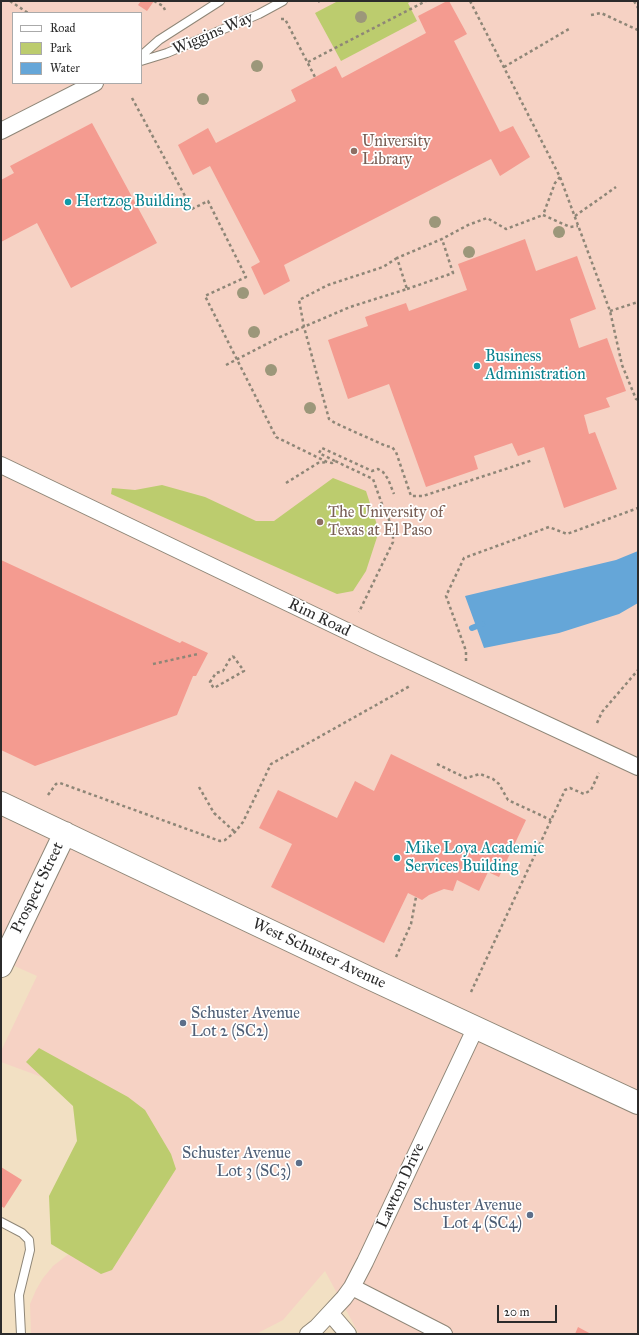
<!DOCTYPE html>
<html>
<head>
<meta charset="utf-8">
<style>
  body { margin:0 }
  #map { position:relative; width:639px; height:1335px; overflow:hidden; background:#f2e0c3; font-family:"IM FELL Great Primer",serif }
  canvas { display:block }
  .frame { position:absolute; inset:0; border:2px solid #2b2b2b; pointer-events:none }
  .legend { position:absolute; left:12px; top:12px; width:130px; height:72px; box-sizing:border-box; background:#fff; border:1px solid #aaa; margin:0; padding:5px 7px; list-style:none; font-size:12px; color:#2b2b2b }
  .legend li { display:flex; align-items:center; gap:8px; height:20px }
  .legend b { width:20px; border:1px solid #aaa }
  .scale { position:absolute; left:497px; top:1305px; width:60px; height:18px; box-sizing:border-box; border:2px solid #2b2b2b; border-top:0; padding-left:5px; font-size:12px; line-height:14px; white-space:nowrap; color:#2b2b2b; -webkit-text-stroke:3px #fff; paint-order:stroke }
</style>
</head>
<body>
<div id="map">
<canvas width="639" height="1335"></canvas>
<div class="frame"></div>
<ul class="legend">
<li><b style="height:5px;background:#fff"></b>Road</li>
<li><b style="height:11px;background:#bccc6e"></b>Park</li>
<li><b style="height:11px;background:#65a6d8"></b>Water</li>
</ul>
<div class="scale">20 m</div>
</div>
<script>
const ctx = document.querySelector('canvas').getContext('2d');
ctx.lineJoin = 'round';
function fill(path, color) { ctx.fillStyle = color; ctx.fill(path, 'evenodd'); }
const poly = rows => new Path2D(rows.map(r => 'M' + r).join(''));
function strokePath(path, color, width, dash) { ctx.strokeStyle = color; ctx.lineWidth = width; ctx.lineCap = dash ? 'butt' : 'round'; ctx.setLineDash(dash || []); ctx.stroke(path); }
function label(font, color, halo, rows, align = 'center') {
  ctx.font = font + ' "IM FELL Great Primer",serif'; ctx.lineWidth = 3.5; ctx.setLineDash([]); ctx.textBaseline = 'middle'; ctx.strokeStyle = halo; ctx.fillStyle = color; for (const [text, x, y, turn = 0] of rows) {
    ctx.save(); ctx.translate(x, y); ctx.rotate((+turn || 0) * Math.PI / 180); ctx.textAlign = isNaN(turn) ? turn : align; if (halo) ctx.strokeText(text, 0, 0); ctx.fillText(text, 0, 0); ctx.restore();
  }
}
fill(poly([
  [1,1,638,1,638,1334,359,1334,325,1271,283,1320,256,1334,31,1334,30,1304,36,1290,43,1278,53,1266,74,1250,104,1100,1,1062,1,1051,37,976,1,960],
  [13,13,141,13,141,83,13,83]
]), '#f6d2c4');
fill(poly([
  [338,1,412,1,408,3,417,21,341,61,315,13],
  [333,478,366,491,379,531,366,571,353,591,337,594,111,494,112,488,135,490,162,485,205,497,256,521,274,521],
  [39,1048,128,1097,145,1110,171,1154,176,1169,112,1270,101,1274,51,1244,49,1196,77,1141,73,1106,26,1062]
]), '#bccc6e');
fill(poly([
  [638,551,638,603,619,614,559,633,484,648,465,596,616,560]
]), '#65a6d8');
strokePath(poly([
  [472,628,482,624]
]), '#65a6d8', 6);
fill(poly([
  [141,1,154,1,147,11,138,5],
  [447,1,449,1,467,34,454,41,500,132,513,126,530,157,500,176,491,159,284,265,290,281,264,295,251,267,260,262,210,166,193,175,178,145,208,128,216,143,296,101,291,90,336,66,342,78,426,33,418,16],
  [92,123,157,243,71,288,37,223,1,242,1,180,14,173,10,166],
  [525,239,536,271,577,256,596,309,570,319,579,348,607,338,626,391,606,398,610,407,584,415,589,434,595,432,617,489,564,508,544,447,518,456,512,443,474,456,478,469,426,487,389,384,348,399,328,340,368,326,365,317,406,303,409,311,467,290,458,264],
  [1,560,180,643,182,641,208,653,196,676,193,676,177,715,35,766,1,750],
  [391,754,526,820,499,877,488,872,479,891,457,880,453,891,444,889,429,895,422,900,408,893,384,943,271,887,292,844,259,828,278,790,337,818,355,781,374,791],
  [1,1167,22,1180,4,1208,1,1206],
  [578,1327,591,1334,575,1334]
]), '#f49b90');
const lane = poly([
  [141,56,159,40,220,1],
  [141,61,167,53,259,14,283,1],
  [1,1222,22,1233,29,1240,30,1250,19,1295,21,1334]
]);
const street = poly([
  [1,131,95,83],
  [1,465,378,646,638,767],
  [352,1287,444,1334],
  [330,1313,348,1334],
  [308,1334,317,1327,330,1313,344,1298,352,1287,365,1262,476,1027]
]);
const secondary = poly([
  [1,803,367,977,638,1103],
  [1,966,65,833]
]);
strokePath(lane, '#8e8677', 10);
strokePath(street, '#8e8677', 18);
strokePath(secondary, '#8e8677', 24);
strokePath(poly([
  [10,1,28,13],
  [154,1,163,6,165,10],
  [470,1,560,177,610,311,622,365,636,399,638,400],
  [634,1,638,8],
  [318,2,319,1],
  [591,15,601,13,638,30],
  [281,19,285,19,315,77],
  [308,62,426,1],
  [504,67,569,29],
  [132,98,192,209,208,201,246,277,205,296,276,437,327,462,332,463,335,461,373,479,383,507,388,516,393,535,393,542,359,612],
  [560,177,555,183,543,215,570,227,578,226],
  [575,216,616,187],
  [397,258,383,267,328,285,299,300,304,327,329,419,335,423,386,446,392,447,396,452,411,496,423,496,533,460],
  [407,289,453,273,442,239],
  [610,311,638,302],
  [226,365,280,337,350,307,407,289,397,258,442,239,468,225,487,218,506,229,543,215],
  [335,461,319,453,322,448,372,471,378,469,383,472,388,479,394,494],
  [286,483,318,463,327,462],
  [233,656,244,671,214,688,213,687,210,682,216,673,223,671,231,657,233,656],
  [466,661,466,651,446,596,464,558,549,527,567,534,638,508],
  [153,664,198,654],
  [597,723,602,712,638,670],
  [437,764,466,778,480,774,493,779,499,784,508,800,551,820],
  [199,787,214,813,235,832],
  [48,795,56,784,60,783,220,841,225,840,235,832,243,822,271,764,410,686],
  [396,957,411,924,416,897],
  [471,992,565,790,570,788,584,794,591,790,599,773]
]), '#8e8677', 2.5, [3, 3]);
strokePath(lane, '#fff', 8);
strokePath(street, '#fff', 16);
strokePath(secondary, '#fff', 22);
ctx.fillStyle = '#9c977a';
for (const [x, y] of [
  [361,17],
  [257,66],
  [203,99],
  [435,222],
  [559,232],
  [469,252],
  [243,293],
  [254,332],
  [271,370],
  [310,408]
]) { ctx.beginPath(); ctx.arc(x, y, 6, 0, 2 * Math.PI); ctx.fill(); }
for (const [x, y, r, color] of [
  [354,151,4,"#8d6e63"],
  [68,202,4,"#0f9aa8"],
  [477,366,4,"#0f9aa8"],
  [320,522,4,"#8d6e63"],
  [397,858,4,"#0f9aa8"],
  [183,1023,4,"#5c6f8a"],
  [299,1163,4,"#5c6f8a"],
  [530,1215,4,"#5c6f8a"]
]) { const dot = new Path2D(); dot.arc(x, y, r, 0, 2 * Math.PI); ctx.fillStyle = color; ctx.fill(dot); strokePath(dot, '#fff', 1.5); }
label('16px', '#2b2b2b', '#fff', [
  ["Wiggins Way",213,34,-23],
  ["Rim Road",319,618,26],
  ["Prospect Street",38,888,-64],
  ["West Schuster Avenue",319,954,25],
  ["Lawton Drive",401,1186,-65]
]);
label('16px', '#785e54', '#fff', [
  ["University",362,142],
  ["Library",362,160],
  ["The University of",328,513],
  ["Texas at El Paso",328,531]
], 'left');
label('16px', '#0d838f', '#fff', [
  ["Hertzog Building",76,202],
  ["Business",485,357],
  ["Administration",485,375],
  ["Mike Loya Academic",405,849],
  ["Services Building",405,867]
], 'left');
label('16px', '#4e5e75', '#fff', [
  ["Schuster Avenue",191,1014,"left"],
  ["Lot 2 (SC2)",191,1032,"left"],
  ["Schuster Avenue",291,1154],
  ["Lot 3 (SC3)",291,1172],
  ["Schuster Avenue",522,1206],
  ["Lot 4 (SC4)",522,1224]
], 'right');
</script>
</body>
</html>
